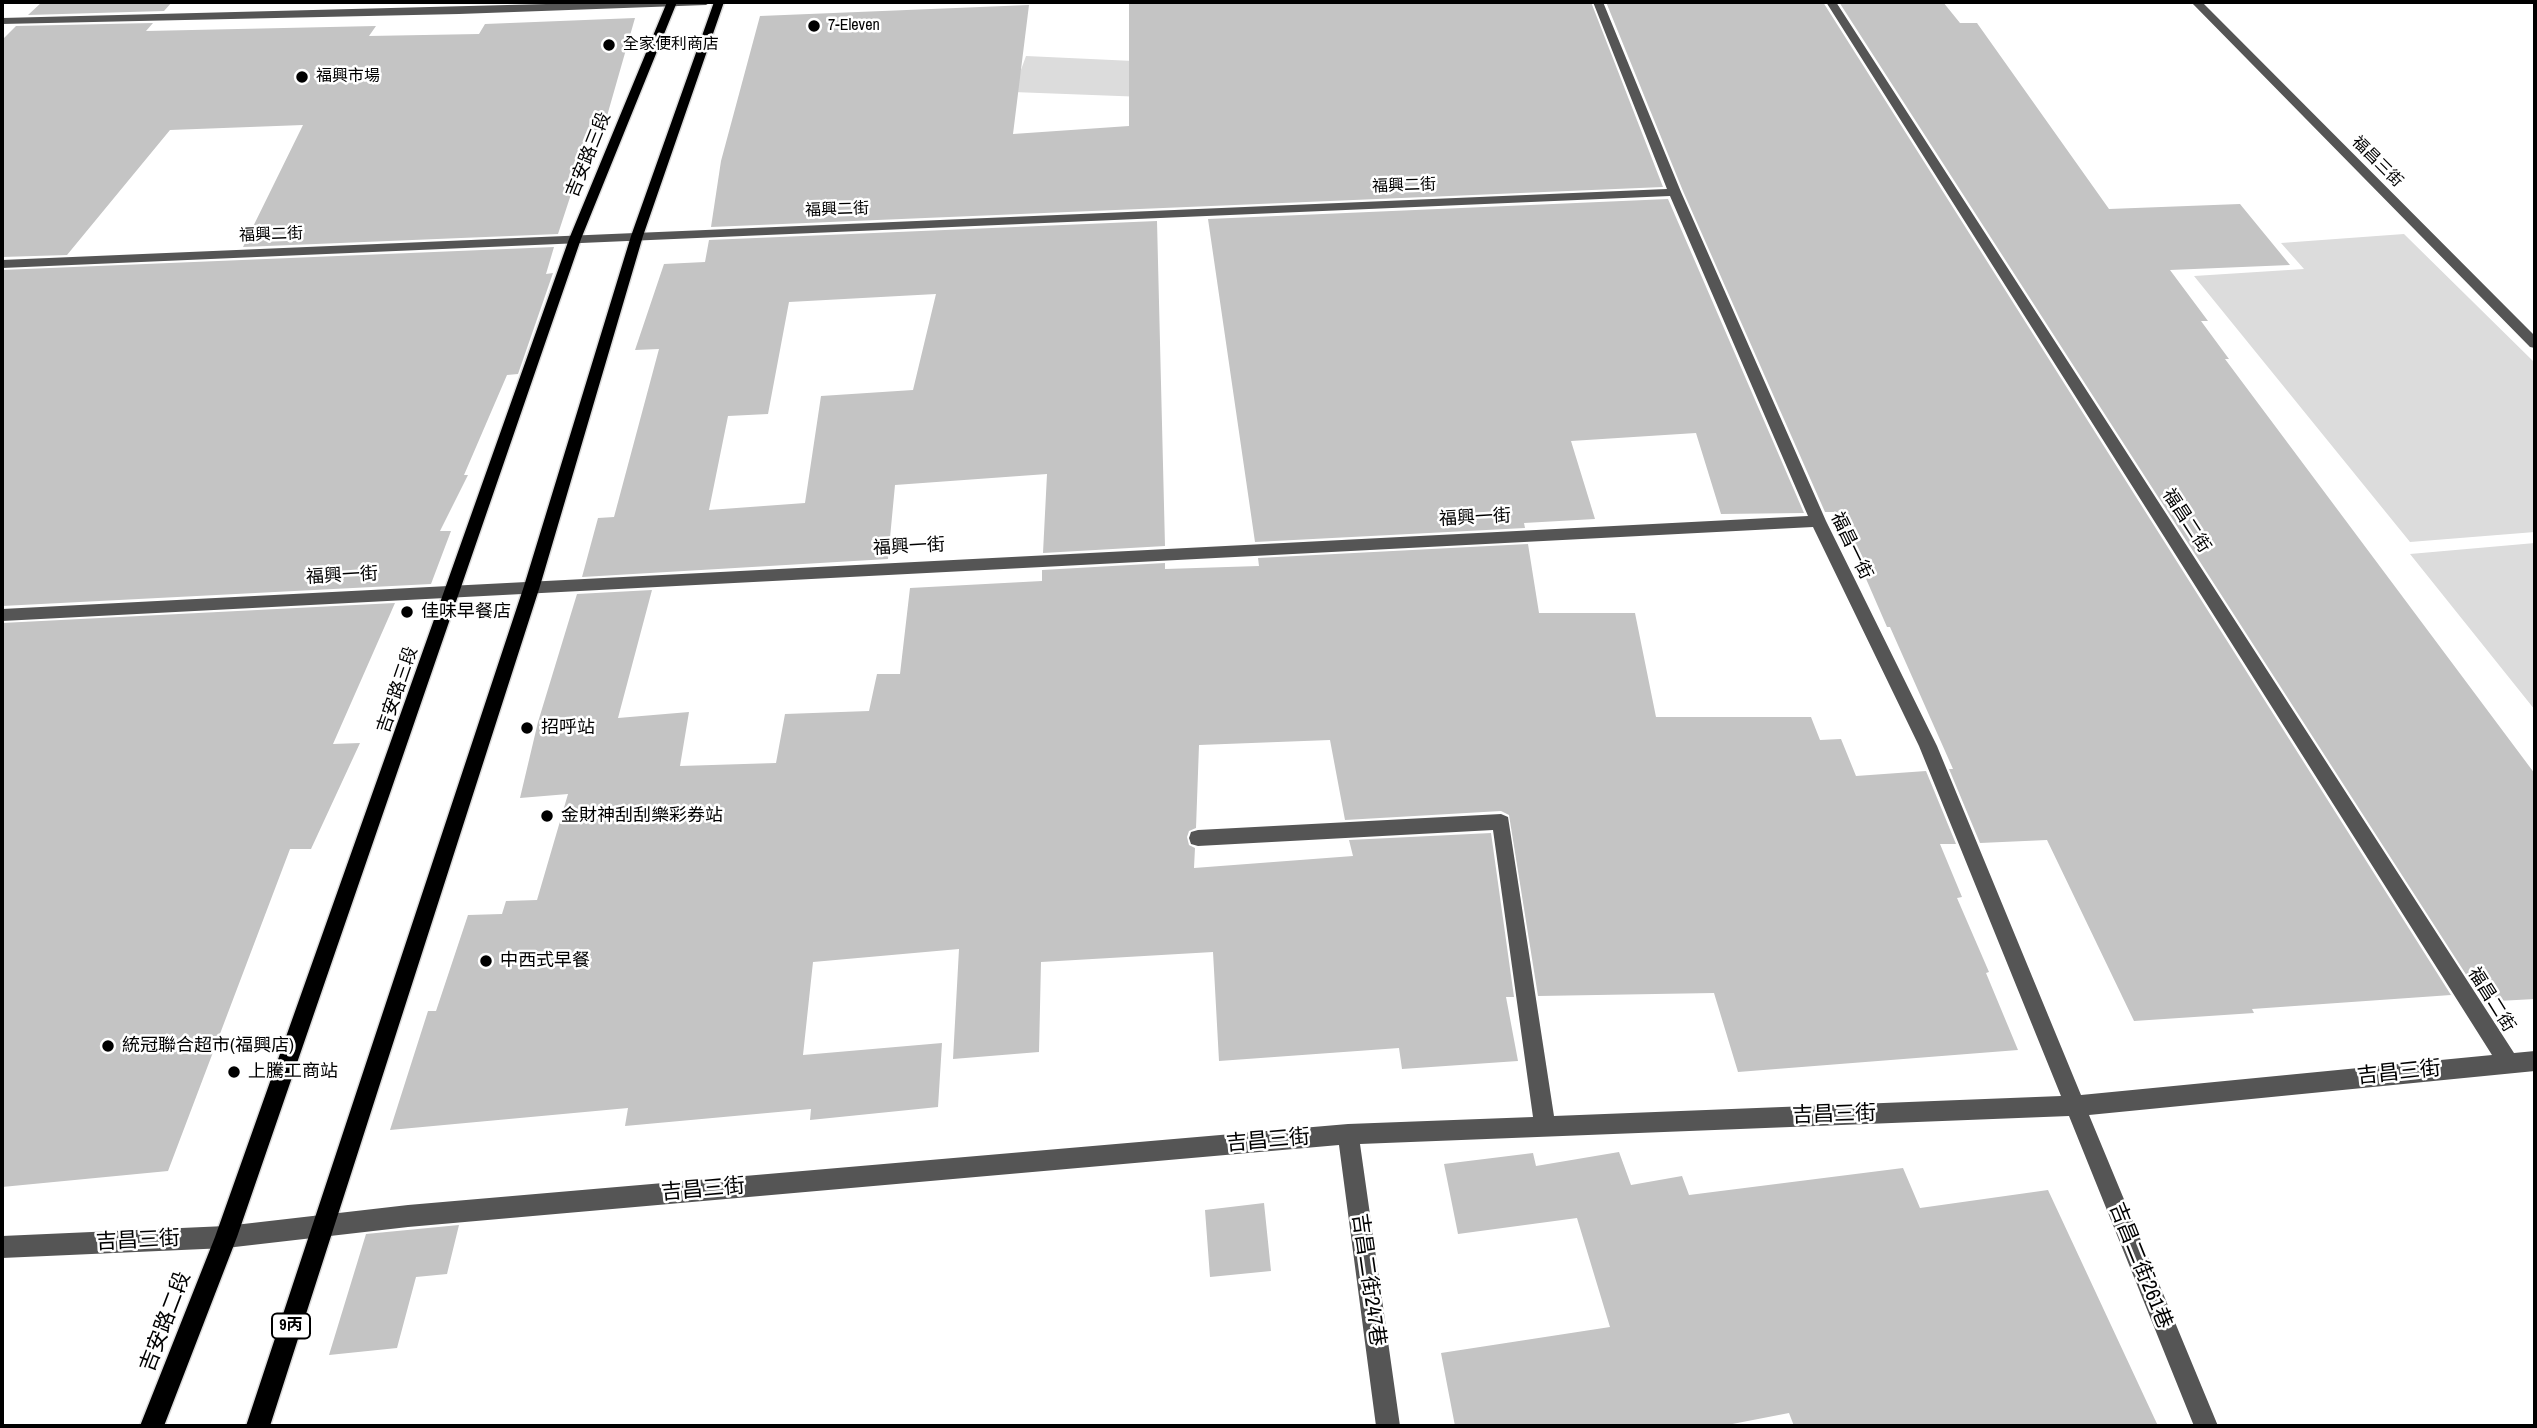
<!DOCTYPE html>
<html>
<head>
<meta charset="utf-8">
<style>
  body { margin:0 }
  #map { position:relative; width:2537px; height:1428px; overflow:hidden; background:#fff; font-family:"Archivo Narrow",sans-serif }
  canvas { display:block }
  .frame { position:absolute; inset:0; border:4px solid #000; pointer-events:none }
</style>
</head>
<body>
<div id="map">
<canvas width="2537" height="1428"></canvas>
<div class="frame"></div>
</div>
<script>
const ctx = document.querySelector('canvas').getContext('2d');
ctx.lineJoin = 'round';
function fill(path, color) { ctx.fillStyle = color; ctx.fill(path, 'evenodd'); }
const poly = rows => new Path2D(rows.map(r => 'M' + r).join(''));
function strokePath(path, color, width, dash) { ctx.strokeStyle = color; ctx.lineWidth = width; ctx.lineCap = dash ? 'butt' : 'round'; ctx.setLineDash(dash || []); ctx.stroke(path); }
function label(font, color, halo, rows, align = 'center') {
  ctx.font = font + ' "Archivo Narrow","Noto Sans TC",sans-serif'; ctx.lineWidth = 5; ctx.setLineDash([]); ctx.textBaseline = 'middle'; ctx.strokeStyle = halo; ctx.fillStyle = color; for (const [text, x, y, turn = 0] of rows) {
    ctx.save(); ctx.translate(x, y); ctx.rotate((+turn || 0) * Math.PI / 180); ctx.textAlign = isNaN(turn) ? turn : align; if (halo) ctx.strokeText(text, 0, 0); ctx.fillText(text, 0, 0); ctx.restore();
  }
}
fill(poly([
  [1026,56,1155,62,1145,97,1013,92],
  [2404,234,2535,363,2535,532,2410,542,2194,276,2304,269,2281,243],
  [2535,543,2535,710,2410,554]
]), '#dcdcdc');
fill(poly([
  [42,2,172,2,164,11,28,15],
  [1439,2,1591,2,1663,187,711,227,721,161,760,16,1029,5,1013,134,1129,126,1129,3],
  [1606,2,1823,2,2451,995,2252,1009,2254,1013,2134,1021,2047,840,1980,843,1949,769,1953,769,1890,627,1887,627,1837,512,1825,512,1683,191],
  [1839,2,1943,2,1960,23,1977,23,2109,209,2240,204,2290,265,2170,270,2208,321,2201,321,2229,359,2225,359,2535,774,2535,999,2498,1001,2492,992,2478,993],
  [635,18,603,130,592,130,558,234,243,247,303,125,170,130,67,255,2,257,2,40,16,26,153,23,146,31,376,26,369,36,479,34,485,24],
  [1668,199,1804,513,1721,514,1696,433,1571,441,1595,519,1524,523,1525,528,1255,542,1208,219],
  [1157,221,1165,546,1043,553,1047,474,895,485,888,559,582,577,598,518,614,517,659,349,635,350,664,264,705,262,709,240],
  [936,294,913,390,821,396,805,503,709,510,728,416,768,414,789,302],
  [554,247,546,274,553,273,518,374,507,375,464,475,468,475,440,531,451,531,431,584,2,606,2,270],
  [1528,544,1539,613,1635,613,1656,717,1811,717,1820,740,1841,739,1856,776,1926,771,1956,844,1940,844,1962,897,1957,898,1989,972,1986,973,2018,1050,1738,1072,1714,993,1538,996,1509,815,1501,811,1345,820,1330,740,1199,745,1196,828,1189,831,1187,837,1189,845,1195,848,1194,868,1353,856,1349,840,1491,833,1514,997,1506,997,1518,1061,1402,1069,1399,1048,1219,1061,1213,952,1041,962,1039,1052,953,1059,959,949,813,962,803,1055,942,1043,938,1107,810,1120,811,1109,625,1126,628,1108,390,1130,428,1011,436,1011,468,915,502,914,506,901,537,900,568,794,520,798,538,722,577,594,652,590,618,718,689,712,680,766,776,763,785,714,869,711,877,674,900,674,910,588,1042,581,1042,570,1165,563,1165,569,1259,566,1258,558],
  [395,603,333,744,360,743,311,849,290,849,168,1171,2,1187,2,623],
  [1619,1152,1631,1185,1682,1176,1689,1195,1903,1168,1920,1208,2048,1190,2158,1426,1794,1426,1789,1413,1722,1426,1455,1426,1441,1353,1610,1327,1577,1218,1458,1234,1444,1164,1533,1153,1536,1166],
  [1264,1203,1271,1271,1210,1277,1205,1210],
  [459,1225,447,1274,416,1277,397,1348,329,1355,366,1234]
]), '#c4c4c4');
const major = poly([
  [667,2,677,2,581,239,237,1237,164,1426,140,1426,215,1237,569,239,667,2],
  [714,2,724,2,643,236,540,586,270,1426,246,1426,524,586,631,236,714,2]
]);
strokePath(major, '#dbdbdb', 3);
fill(poly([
  [624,2,711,2,706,5,459,14,2,24,2,18,624,2],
  [1593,2,1603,2,1681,192,1826,521,1937,746,2081,1095,2492,1055,1826,2,1836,2,2514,1053,2535,1051,2535,1071,2089,1115,2218,1426,2194,1426,2069,1116,1360,1144,1400,1426,1376,1426,1339,1145,408,1227,226,1248,2,1258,2,1236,226,1226,408,1205,1348,1124,1533,1117,1493,830,1198,846,1191,844,1189,838,1191,832,1198,830,1501,814,1508,817,1554,1116,2061,1096,1919,746,1813,527,2,621,2,609,1808,516,1670,196,2,268,2,260,1667,189,1593,2],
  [2191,2,2202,2,2535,336,2535,348,2530,347,2191,2]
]), '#555');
fill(major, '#000');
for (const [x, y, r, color] of [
  [814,26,7,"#000"],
  [609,45,7,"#000"],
  [302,77,7,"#000"],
  [407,612,7,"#000"],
  [527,728,7,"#000"],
  [547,816,7,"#000"],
  [486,961,7,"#000"],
  [108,1046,7,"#000"],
  [234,1072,7,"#000"]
]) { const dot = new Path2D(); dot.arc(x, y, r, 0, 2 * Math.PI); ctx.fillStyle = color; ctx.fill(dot); strokePath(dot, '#fff', 2.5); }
label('16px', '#000', '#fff', [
  ["7-Eleven",828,26],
  ["全家便利商店",623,45],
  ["福興市場",316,77]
], 'left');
label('16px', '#000', '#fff', [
  ["福昌三街",2377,162,45],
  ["福興二街",1404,186,-2],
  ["福興二街",837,210,-2],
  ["福興二街",271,235,-2]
]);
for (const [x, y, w] of [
  [291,1326,38]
]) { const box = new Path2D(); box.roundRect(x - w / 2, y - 12.5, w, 25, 5); ctx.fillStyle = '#fff'; ctx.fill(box); strokePath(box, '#000', 2); }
label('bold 16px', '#000', null, [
  ["9丙",291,1326]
]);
label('18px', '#000', '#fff', [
  ["吉安路三段",589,155,-68],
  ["福興一街",1475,518,-3],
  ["福昌二街",2186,521,57],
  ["福昌一街",1851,546,64],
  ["福興一街",909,547,-3],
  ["福興一街",342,576,-3],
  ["吉安路三段",398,690,-71],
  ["福昌二街",2491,1000,58]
]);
label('18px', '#000', '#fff', [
  ["佳味早餐店",421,612],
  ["招呼站",541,728],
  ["金財神刮刮樂彩券站",561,816],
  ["中西式早餐",500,961],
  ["統冠聯合超市(福興店)",122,1046],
  ["上騰工商站",248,1072]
], 'left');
label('21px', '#000', '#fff', [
  ["吉昌三街",2399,1073,-6],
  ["吉昌三街",1834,1115,-2],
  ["吉昌三街",1268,1141,-5],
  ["吉昌三街",703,1190,-5],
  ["吉昌三街",138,1241,-3],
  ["吉昌二街261巷",2140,1266,68],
  ["吉昌二街247巷",1368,1280,82],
  ["吉安路二段",166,1322,-69]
]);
</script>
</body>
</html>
